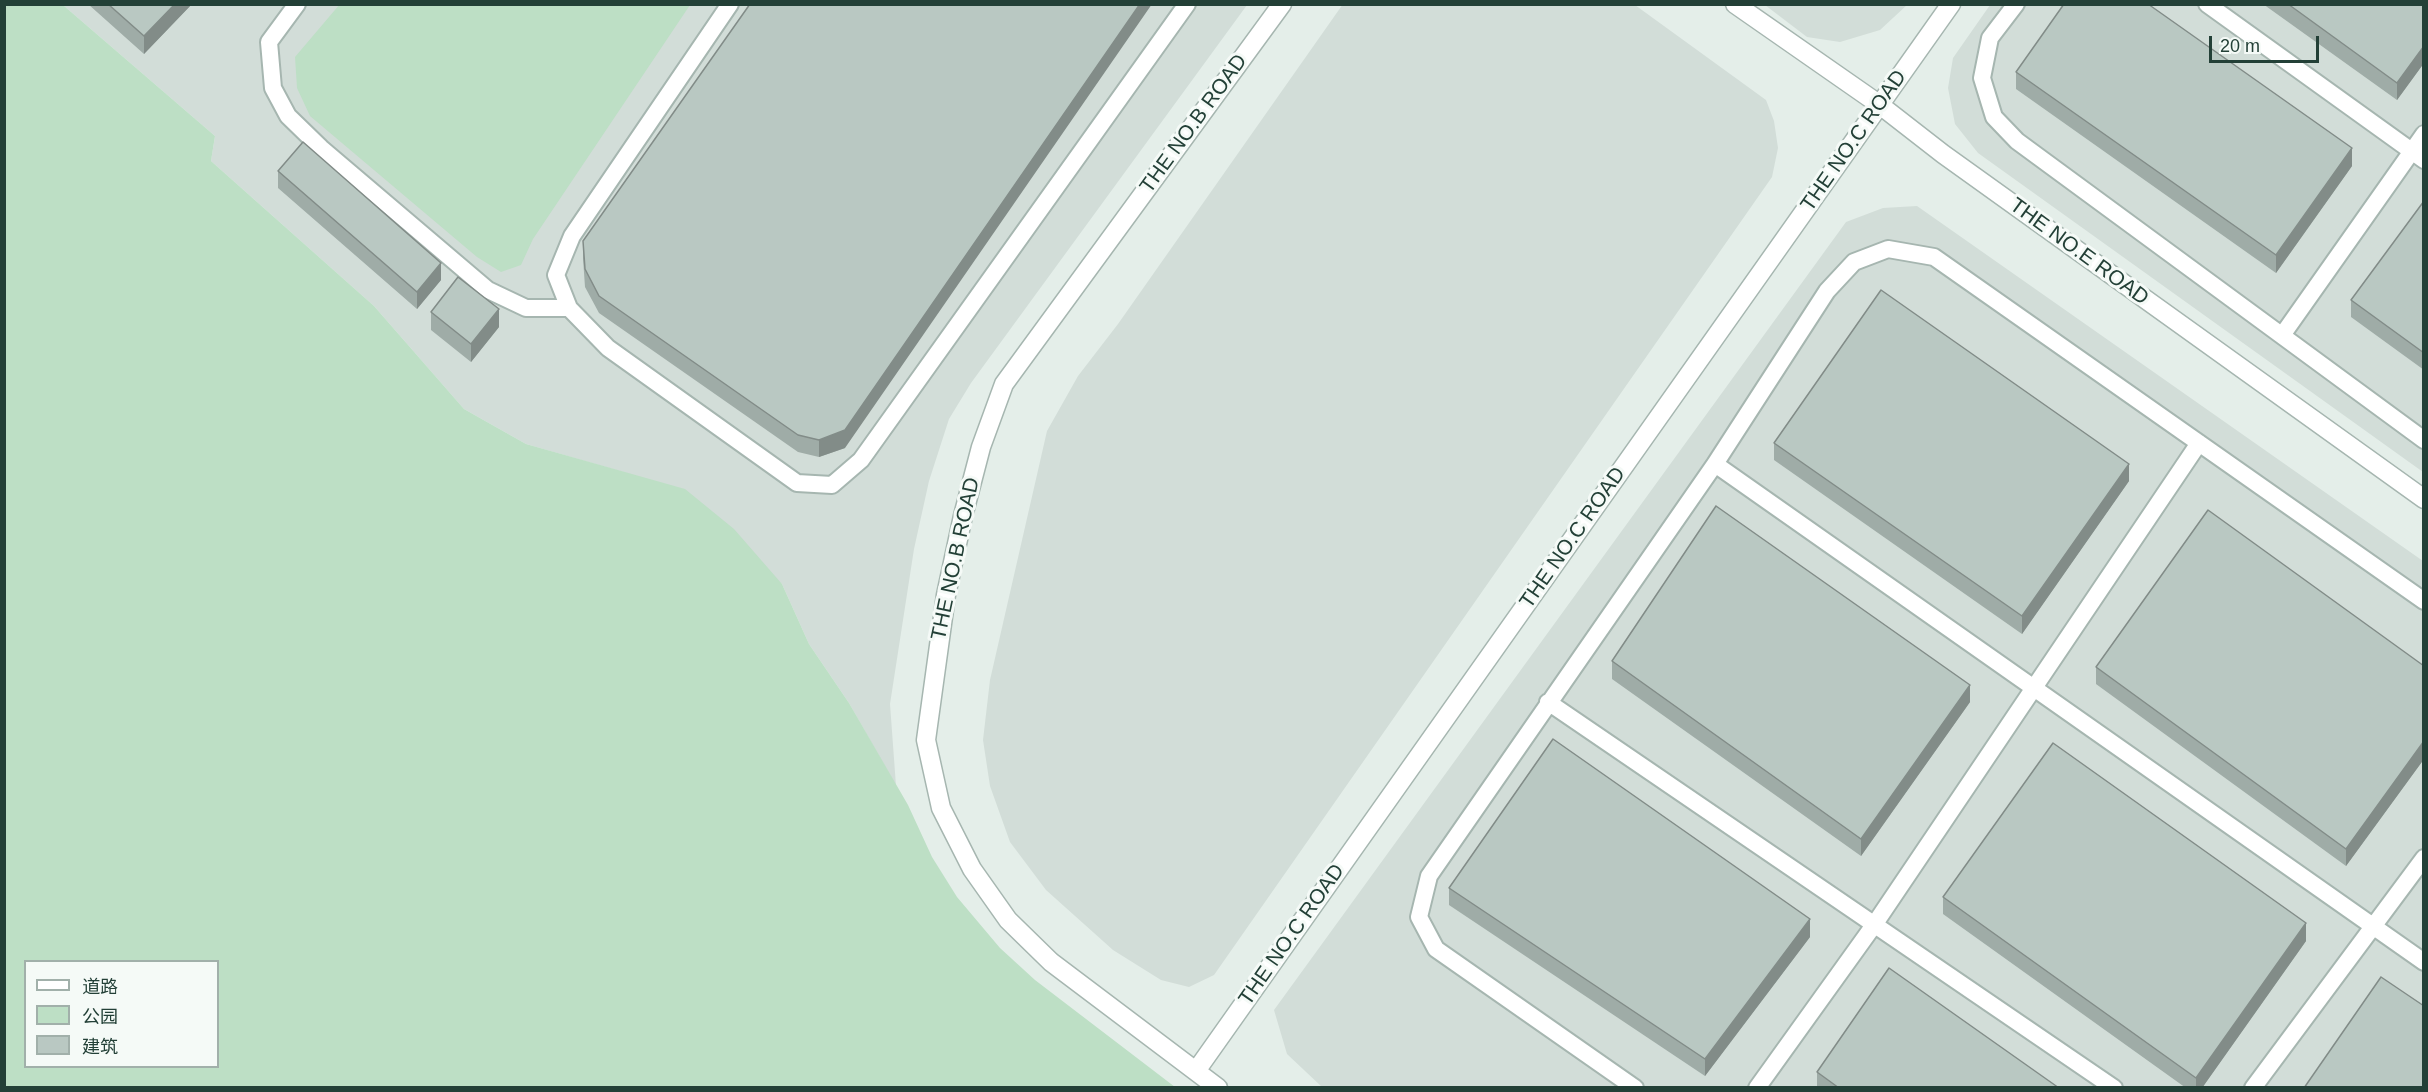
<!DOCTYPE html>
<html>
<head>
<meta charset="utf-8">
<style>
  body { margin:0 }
  #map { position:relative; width:2428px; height:1092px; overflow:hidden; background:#e4eee9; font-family:Helvetica,"Noto Sans SC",sans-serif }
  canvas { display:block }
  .frame { position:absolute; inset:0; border:6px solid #234037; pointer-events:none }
  .legend { position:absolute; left:24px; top:960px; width:195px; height:108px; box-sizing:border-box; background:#f5faf7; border:2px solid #a1b0aa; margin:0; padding:8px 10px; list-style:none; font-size:18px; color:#234037 }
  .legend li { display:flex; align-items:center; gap:12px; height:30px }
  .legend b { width:30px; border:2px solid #a1b0aa }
  .scale { position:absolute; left:2209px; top:36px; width:110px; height:27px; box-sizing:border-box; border:3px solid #234037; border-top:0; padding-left:8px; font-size:18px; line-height:21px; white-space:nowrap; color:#234037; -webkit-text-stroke:4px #f5faf7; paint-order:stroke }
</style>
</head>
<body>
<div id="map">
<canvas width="2428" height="1092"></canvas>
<div class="frame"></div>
<ul class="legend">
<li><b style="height:8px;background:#fff"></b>道路</li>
<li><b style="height:16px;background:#bddfc5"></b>公园</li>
<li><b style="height:16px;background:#b9c8c2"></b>建筑</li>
</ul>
<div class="scale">20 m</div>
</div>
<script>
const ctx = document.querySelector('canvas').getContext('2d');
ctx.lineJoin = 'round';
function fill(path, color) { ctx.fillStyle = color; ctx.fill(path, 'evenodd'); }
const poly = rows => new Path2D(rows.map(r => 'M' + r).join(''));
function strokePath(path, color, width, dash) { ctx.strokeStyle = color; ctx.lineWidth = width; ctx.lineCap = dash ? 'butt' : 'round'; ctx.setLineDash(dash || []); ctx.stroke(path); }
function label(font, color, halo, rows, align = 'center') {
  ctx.font = font + ' Helvetica,sans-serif'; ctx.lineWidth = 6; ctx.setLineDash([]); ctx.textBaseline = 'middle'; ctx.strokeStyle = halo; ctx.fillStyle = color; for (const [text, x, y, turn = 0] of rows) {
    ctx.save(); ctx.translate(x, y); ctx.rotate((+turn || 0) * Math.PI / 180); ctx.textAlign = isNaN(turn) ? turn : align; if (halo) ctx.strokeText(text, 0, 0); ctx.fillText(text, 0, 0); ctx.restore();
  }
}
fill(poly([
  [1343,4,1635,5,1766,100,1774,121,1778,148,1772,177,1214,975,1189,987,1161,980,1113,950,1046,890,1010,842,990,786,983,740,990,680,1047,431,1078,376,1118,324],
  [63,5,1247,5,971,383,949,419,929,481,914,549,890,704,896,786,849,703,809,644,782,584,623,472,526,444,464,409,374,306,211,161,215,136],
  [1765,5,1907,5,1880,30,1840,42,1807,37],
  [1990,5,2423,5,2423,472,1978,153,1955,124,1948,88,1953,58],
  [1917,206,2423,561,2423,1087,1322,1087,1287,1054,1274,1010,1846,222,1883,208]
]), '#d2ddd8');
fill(poly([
  [5,4,63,5,215,136,211,161,374,306,464,409,526,444,685,489,734,529,782,584,809,644,849,703,908,805,932,857,957,897,1000,948,1035,980,1175,1087,5,1087],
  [26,962,218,962,218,1066,26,1066],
  [340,4,690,4,690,5,533,239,521,265,501,272,477,257,310,116,297,88,295,57]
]), '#bddfc5');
const lane = poly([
  [297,4,269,42,273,88,288,116,321,148,488,290,526,308,569,308],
  [730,4,572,236,556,275,569,308,608,348,797,483,832,485,861,460,1187,4],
  [2016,4,1990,38,1982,78,1994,117,2017,141,2424,440],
  [2207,4,2424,160],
  [2283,334,2424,134],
  [1715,464,2424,962],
  [1548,702,2114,1088],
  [1635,1088,1436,949,1419,917,1429,876,1715,464,1827,291,1854,262,1888,249,1934,257,2424,601],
  [1757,1088,1874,925,2199,443],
  [2253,1088,2424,858]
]);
const street = poly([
  [1735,4,1880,105,1943,154,2424,499],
  [1196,1071,1951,4],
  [1218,1088,1051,962,1008,920,972,869,941,808,926,740,946,595,963,516,981,447,1004,384,1282,4]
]);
strokePath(lane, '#a6b6b0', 20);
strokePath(street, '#a6b6b0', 21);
strokePath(lane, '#fff', 16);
strokePath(street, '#fff', 18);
fill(poly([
  [88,4,192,4,144,54],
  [2263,4,2424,4,2424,63,2397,100],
  [2016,72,2352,166,2276,273,2016,89],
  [278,171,441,280,417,309,278,188],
  [2424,201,2424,370,2351,317,2351,300],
  [583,241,845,448,819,457,798,452,599,313,585,287,583,258],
  [431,312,499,327,471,362,431,330],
  [1774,443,2129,481,2022,634,1774,460],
  [1612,661,1970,702,1861,856,1612,679],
  [2424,666,2424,759,2346,866,2096,684,2096,667],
  [1449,888,1810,937,1705,1076,1449,905],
  [1943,897,2306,941,2202,1088,2186,1088,1943,914],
  [1817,1072,2059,1088,1817,1088]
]), '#9faca7');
fill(poly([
  [175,4,192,4,144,54,144,36],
  [1140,4,1152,4,845,448,819,457,819,440],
  [2424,46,2424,63,2397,100,2397,83],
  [2352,148,2352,166,2276,273,2276,255],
  [441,263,441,280,417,309,417,292],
  [499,309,499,327,471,362,471,344],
  [2129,464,2129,481,2022,634,2022,616],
  [1970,685,1970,702,1861,856,1861,839],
  [2424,741,2424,759,2346,866,2346,849],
  [1810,919,1810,937,1705,1076,1705,1059],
  [2306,923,2306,941,2202,1088,2196,1088,2196,1078]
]), '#828c88');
const building = poly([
  [108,4,175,4,144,36,108,4],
  [750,4,1140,4,845,430,819,440,798,435,599,296,585,269,583,241,750,4],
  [2064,4,2148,4,2352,148,2276,255,2016,72,2064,4],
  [2288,4,2424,4,2424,46,2397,83,2288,4],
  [303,142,441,263,417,292,278,171,303,142],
  [2424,201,2424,353,2351,300,2424,201],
  [458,277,499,309,471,344,431,312,458,277],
  [1881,290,2129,464,2022,616,1774,443,1881,290],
  [1716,506,1970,685,1861,839,1612,661,1716,506],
  [2208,510,2424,666,2424,741,2346,849,2096,667,2208,510],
  [1553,739,1810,919,1705,1059,1449,888,1553,739],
  [2053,743,2306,923,2196,1078,1943,897,2053,743],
  [1889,968,2059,1088,1839,1088,1817,1072,1889,968],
  [2381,977,2424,1006,2424,1088,2304,1088,2381,977]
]);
fill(building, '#b9c8c2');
strokePath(building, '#828c88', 1.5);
label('21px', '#234037', '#f5faf7', [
  ["THE NO.B ROAD",1194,124,-54],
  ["THE NO.C ROAD",1854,141,-55],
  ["THE NO.E ROAD",2079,252,36],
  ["THE NO.C ROAD",1573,538,-55],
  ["THE NO.B ROAD",956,559,-78],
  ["THE NO.C ROAD",1292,935,-55]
]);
</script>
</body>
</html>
